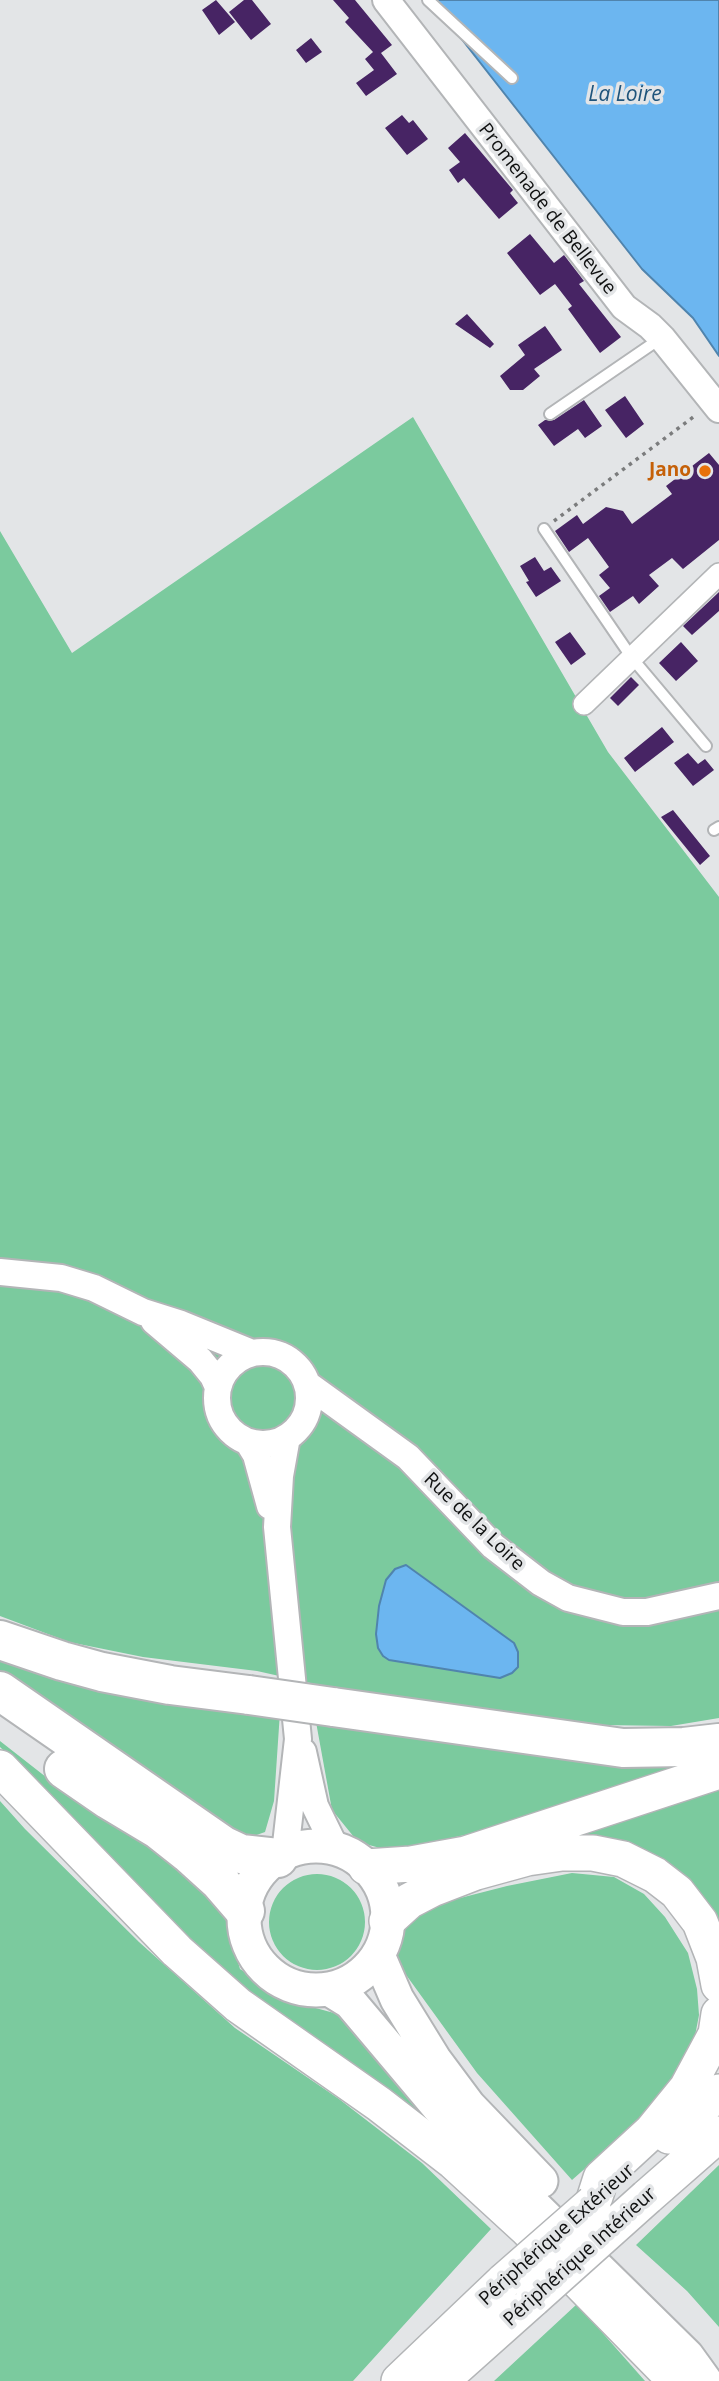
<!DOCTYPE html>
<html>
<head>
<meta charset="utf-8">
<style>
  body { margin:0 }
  canvas { display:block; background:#e3e5e7 }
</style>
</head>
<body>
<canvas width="719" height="2381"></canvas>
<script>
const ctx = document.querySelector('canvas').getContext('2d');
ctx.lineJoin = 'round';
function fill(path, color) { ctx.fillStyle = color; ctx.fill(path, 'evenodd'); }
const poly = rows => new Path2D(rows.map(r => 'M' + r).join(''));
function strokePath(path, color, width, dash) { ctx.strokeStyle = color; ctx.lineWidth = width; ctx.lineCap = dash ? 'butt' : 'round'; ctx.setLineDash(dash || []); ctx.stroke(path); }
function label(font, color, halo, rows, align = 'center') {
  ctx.font = font + ' "Open Sans",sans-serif'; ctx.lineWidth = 7; ctx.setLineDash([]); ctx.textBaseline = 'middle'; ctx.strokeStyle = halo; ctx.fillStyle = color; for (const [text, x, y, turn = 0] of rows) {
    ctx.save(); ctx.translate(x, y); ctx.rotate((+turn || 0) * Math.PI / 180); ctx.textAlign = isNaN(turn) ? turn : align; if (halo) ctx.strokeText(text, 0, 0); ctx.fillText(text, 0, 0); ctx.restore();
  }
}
fill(poly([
  [413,417,608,752,719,897,719,1718,671,1726,601,1725,315,1684,257,1671,143,1657,69,1642,0,1616,0,531,72,653],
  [0,1654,280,1712,274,1801,265,1832,251,1837,235,1830,164,1788,0,1671],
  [316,1722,690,1761,488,1830,391,1851,358,1842,332,1810],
  [0,1741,60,1788,172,1855,222,1907,240,1969,290,2001,334,2013,354,2025,442,2134,242,1992,160,1915,87,1832,0,1747],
  [719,1783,719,1924,699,1890,667,1863,639,1848,606,1837,560,1836],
  [0,1801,25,1829,139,1942,235,2028,339,2099,422,2163,491,2229,353,2381,0,2381],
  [572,1873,614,1877,644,1894,665,1917,688,1953,697,1989,699,2015,694,2041,679,2072,639,2121,572,2180,477,2073,396,1961,392,1952,397,1936,409,1917,429,1906,507,1886],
  '269 1922a48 48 0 1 1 96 0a48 48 0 1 1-96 0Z',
  [719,2165,719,2327,687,2291,636,2245],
  [577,2304,645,2381,494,2381]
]), '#7bca9e');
const water = poly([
  [431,0,719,0,719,356,693,318,642,269,431,0],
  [406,1565,514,1643,518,1652,518,1667,512,1673,500,1678,389,1660,383,1656,378,1648,376,1634,379,1606,386,1580,395,1569,406,1565]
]);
fill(water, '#6cb6f0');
strokePath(water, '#5084ad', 2);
fill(poly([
  [216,0,235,22,219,35,202,10],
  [244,0,252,0,271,24,251,40,229,12],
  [333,0,355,0,392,45,381,53,397,74,366,96,356,83,374,70,365,59,373,52,345,22,349,18],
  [311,38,322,52,306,63,296,50],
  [402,115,409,123,413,120,428,139,407,155,385,128],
  [465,133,513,190,510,193,518,203,499,219,464,178,458,183,449,170,460,162,448,148],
  [530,234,554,263,564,255,584,281,579,284,621,337,600,353,568,309,572,306,555,284,540,295,507,253],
  [467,314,494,344,490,348,455,324],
  [545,326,562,350,534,369,540,376,523,390,510,390,500,376,525,355,518,345],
  [625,396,644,424,626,438,605,410],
  [584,400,602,426,585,438,578,429,554,446,538,425,545,420,554,420],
  [709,453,719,465,719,540,683,569,672,558,649,575,659,586,639,604,633,596,610,612,599,596,610,588,599,575,609,567,588,538,569,552,555,531,577,515,583,524,606,507,623,511,632,524,672,494,666,486],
  [535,557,544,571,551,567,561,581,536,597,526,582,529,581,520,566],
  [719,592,719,611,692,635,683,626],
  [570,632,586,654,571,665,555,642],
  [681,642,698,661,676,681,659,663],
  [631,677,639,685,618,706,610,698],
  [662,727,674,742,635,772,624,758],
  [688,753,698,764,705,759,714,770,693,786,674,763],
  [673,810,710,856,700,865,661,817]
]), '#472464');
const service = poly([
  [428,0,512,78],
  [550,414,661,338],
  [544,529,632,658,706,746],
  [714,830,719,827]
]);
const minor = poly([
  [584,704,719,574]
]);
const tertiary = poly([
  [386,0,624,307,650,326,662,338,719,409],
  [0,1272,61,1278,94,1288,143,1312,181,1324,252,1353],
  [154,1321,200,1360,213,1376,218,1387],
  '217 1398a46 46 0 1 1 92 0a46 46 0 1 1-92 0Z',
  [307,1384,408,1457,493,1546,541,1583,568,1598,623,1612,647,1612,719,1596],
  [248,1442,256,1455,270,1506],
  [303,1752,315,1806,336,1849],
  [285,1853,298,1739,277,1527,280,1476,287,1437]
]);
const primary = poly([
  '244 1918a72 72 0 1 1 144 0a72 72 0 1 1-144 0Z',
  [378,1955,397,1999,434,2059,469,2106,541,2181],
  [329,1989,350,2002,461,2134,687,2356,705,2381]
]);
const trunk = poly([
  [0,1768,177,1951,238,2005,379,2104,454,2162,526,2228,676,2381],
  [366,1867,411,1864,466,1854,719,1771],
  [387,1921,409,1901,432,1889,476,1872,527,1858,562,1853,593,1853,623,1859,655,1875,677,1892,700,1922,714,1958,719,1985],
  [669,2136,719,2092],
  [647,2197,719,2134],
  [593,2203,601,2178,652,2131,687,2088,716,2034,719,2014],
  [399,2381,504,2281],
  [441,2381,533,2299]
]);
const motorway = poly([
  [0,1640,62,1661,102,1672,170,1685,249,1695],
  [0,1691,224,1846,241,1854,278,1858],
  [333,1707,623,1748,684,1747,719,1743],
  [64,1769,109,1800,159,1830,188,1853,220,1882,245,1911]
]);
strokePath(service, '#b3b5b7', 14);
strokePath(minor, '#b3b5b7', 24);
strokePath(tertiary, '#b3b5b7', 30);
strokePath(primary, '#b3b5b7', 37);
strokePath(trunk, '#b3b5b7', 38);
strokePath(motorway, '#b3b5b7', 42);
strokePath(poly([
  [554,521,696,415]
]), '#7b7c7d', 3.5, [3.5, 5]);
strokePath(service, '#fff', 10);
strokePath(minor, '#fff', 21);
strokePath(tertiary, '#fff', 26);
strokePath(primary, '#fff', 33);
strokePath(trunk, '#fff', 35);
strokePath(motorway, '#fff', 38);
const trunkBridge = poly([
  [504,2281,593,2203],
  [533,2299,647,2197]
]);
const motorwayBridge = poly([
  [249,1695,333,1707]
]);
strokePath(trunkBridge, '#b3b5b7', 38, []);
strokePath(motorwayBridge, '#b3b5b7', 42, []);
strokePath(trunkBridge, '#fff', 35);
strokePath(motorwayBridge, '#fff', 38);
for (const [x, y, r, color] of [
  [705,471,7,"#e8710a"]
]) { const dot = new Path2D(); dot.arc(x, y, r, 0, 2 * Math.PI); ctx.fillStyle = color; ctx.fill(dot); strokePath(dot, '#e3e5e7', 2.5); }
label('19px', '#0f1010', '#e3e5e7', [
  ["Promenade de Bellevue",547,209,52],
  ["Rue de la Loire",474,1522,44],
  ["Périphérique Extérieur",557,2235,-42],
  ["Périphérique Intérieur",580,2257,-42]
]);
label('bold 19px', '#c56008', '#e3e5e7', [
  ["Jano",691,471]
], 'right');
label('italic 21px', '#1f547b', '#e3e5e7', [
  ["La Loire",625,95]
]);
</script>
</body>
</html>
